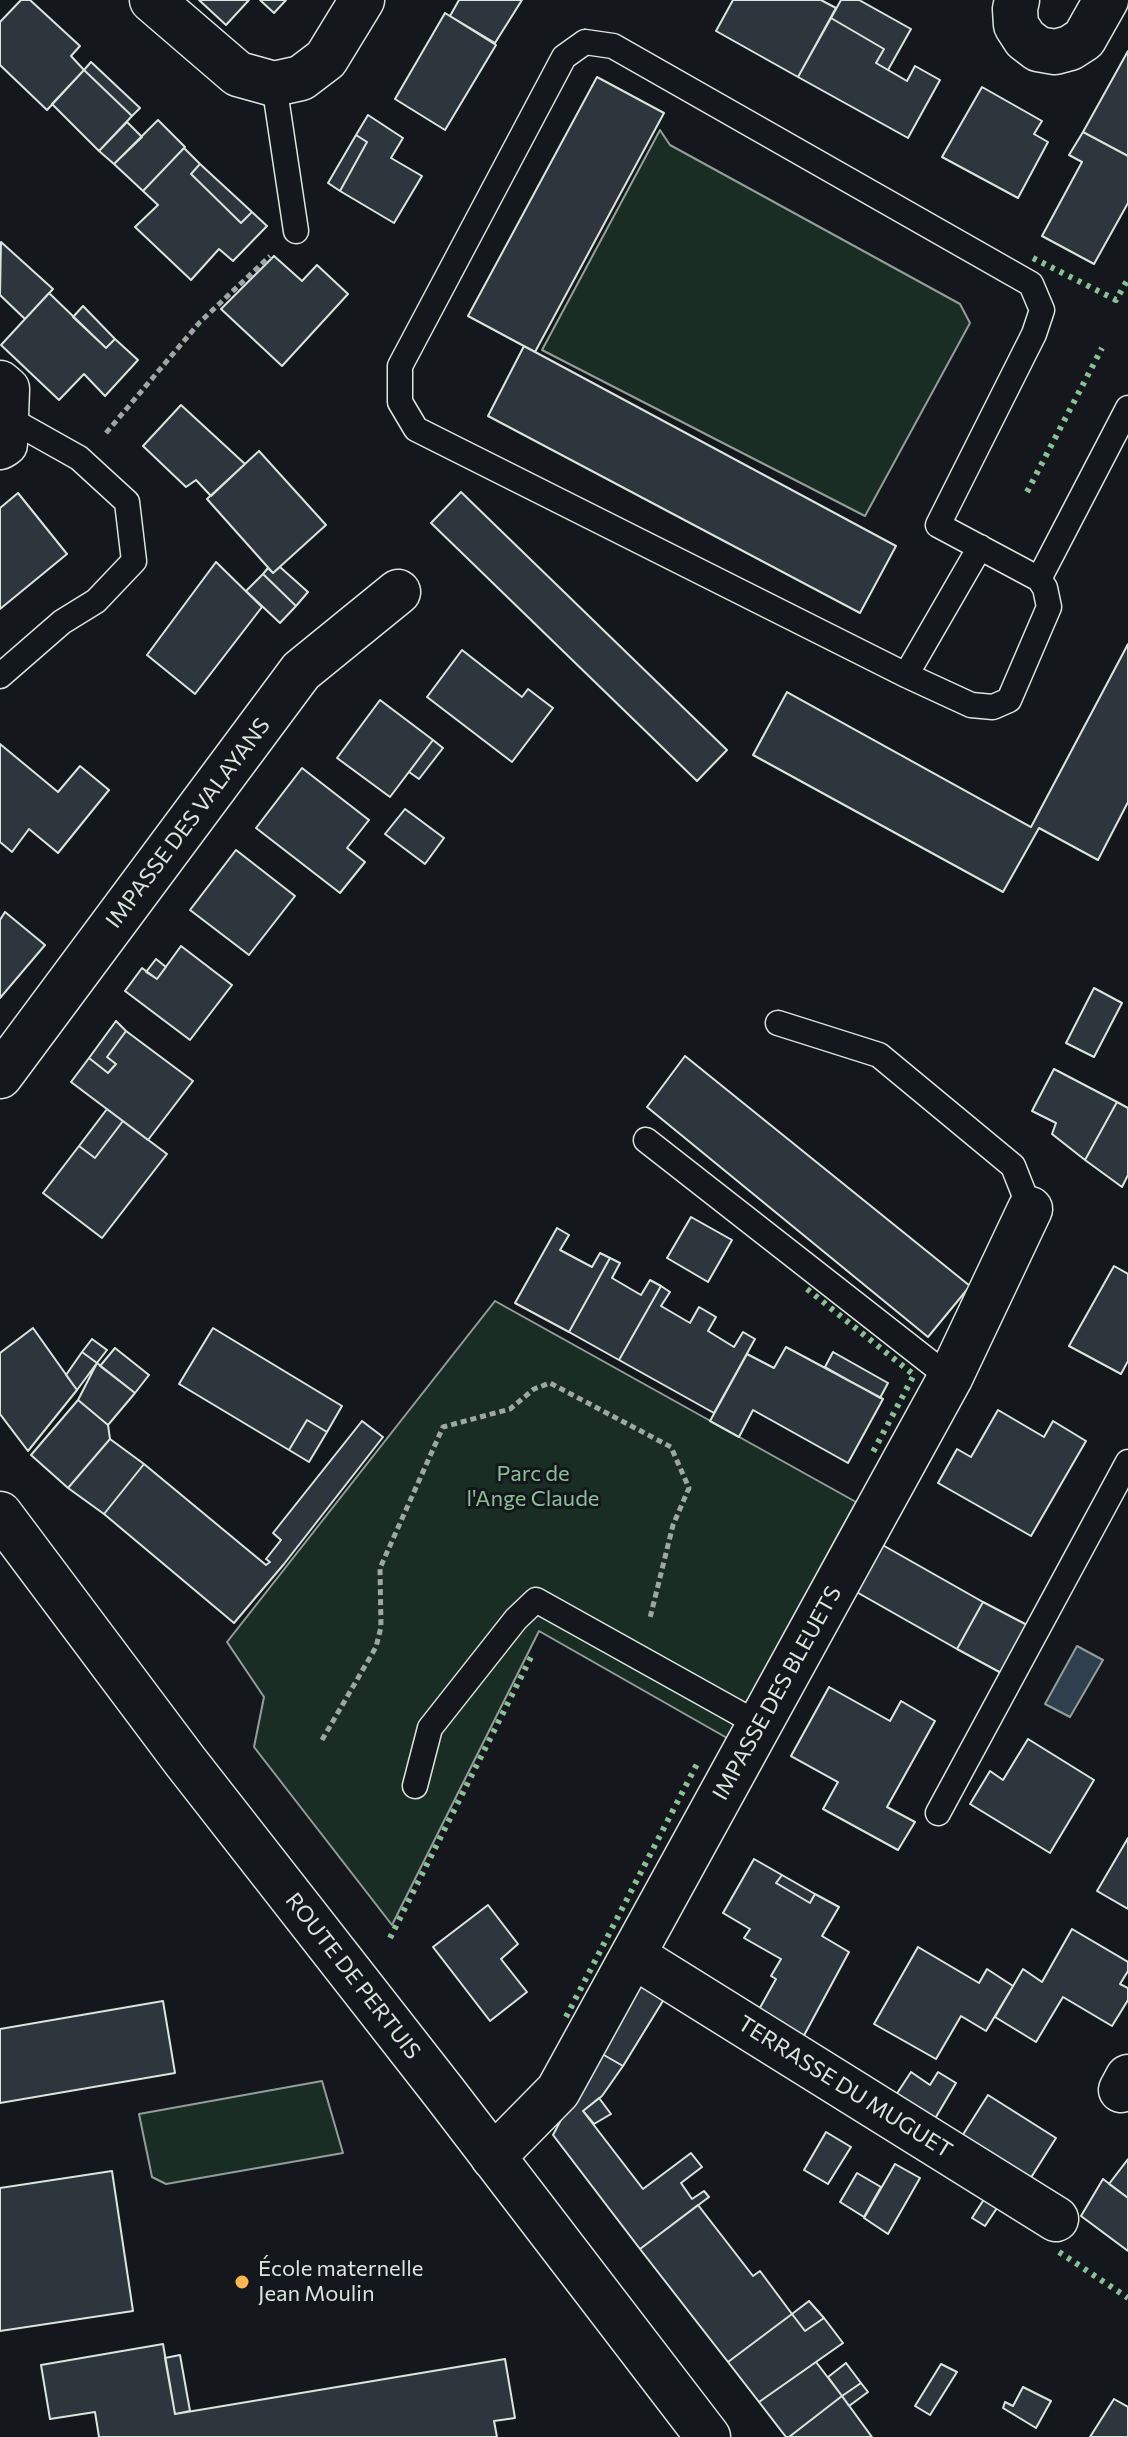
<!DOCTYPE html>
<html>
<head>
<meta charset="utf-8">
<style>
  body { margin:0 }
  canvas { display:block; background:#14181c }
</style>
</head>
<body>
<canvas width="1128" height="2437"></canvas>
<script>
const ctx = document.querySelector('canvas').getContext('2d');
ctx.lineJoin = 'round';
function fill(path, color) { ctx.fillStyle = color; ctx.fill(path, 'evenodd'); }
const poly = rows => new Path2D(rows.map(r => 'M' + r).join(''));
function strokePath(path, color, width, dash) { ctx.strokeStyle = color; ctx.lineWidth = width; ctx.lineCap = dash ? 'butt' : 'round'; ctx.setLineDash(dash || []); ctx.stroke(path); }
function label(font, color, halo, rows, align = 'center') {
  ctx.font = font + ' Commissioner,sans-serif'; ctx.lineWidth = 6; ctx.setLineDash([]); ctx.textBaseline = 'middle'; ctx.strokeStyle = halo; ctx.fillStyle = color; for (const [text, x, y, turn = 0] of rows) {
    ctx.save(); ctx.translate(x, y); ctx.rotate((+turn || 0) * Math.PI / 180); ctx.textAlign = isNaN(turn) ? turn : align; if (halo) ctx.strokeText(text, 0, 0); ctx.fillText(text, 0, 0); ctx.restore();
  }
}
const green = poly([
  [660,130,670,145,960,304,970,323,865,516,542,350,660,130],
  [495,1301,856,1502,727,1738,539,1631,392,1925,254,1747,264,1697,227,1642,495,1301],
  [322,2081,343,2153,166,2184,152,2177,139,2114,322,2081]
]);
fill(green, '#1a2d24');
strokePath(green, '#939e99', 2);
const water = poly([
  [1077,1646,1103,1660,1070,1717,1045,1704,1077,1646]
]);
fill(water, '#2f3f4d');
strokePath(water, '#939e99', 2);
const building = poly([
  [21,0,30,0,80,46,71,56,84,70,47,110,0,65,0,22,21,0],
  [199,0,249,0,226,25,199,0],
  [260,0,286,0,274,13,260,0],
  [459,0,522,0,495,43,450,16,459,0],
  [733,0,821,0,836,8,798,77,716,31,733,0],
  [841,0,859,0,911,29,888,70,876,63,884,49,831,18,841,0],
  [445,13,496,45,445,130,395,99,445,13],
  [831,18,884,49,876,63,888,70,907,81,915,66,940,80,908,138,798,77,831,18],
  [1128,51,1128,156,1083,132,1128,51],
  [91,62,140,108,132,116,84,70,91,62],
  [84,70,132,116,99,151,52,104,84,70],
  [597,77,664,113,535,352,468,316,597,77],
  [982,87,1042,121,1034,134,1048,142,1018,198,942,157,982,87],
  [368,115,403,138,391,158,422,176,394,223,340,191,367,142,356,135,368,115],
  [158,120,185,147,143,191,114,164,158,120],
  [127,122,142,137,114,164,99,151,127,122],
  [1083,132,1128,156,1128,203,1094,264,1042,236,1082,162,1069,155,1083,132],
  [356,135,367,142,340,191,328,183,356,135],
  [184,148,200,164,191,174,241,223,252,212,267,226,233,261,219,249,191,280,135,227,158,205,143,191,184,148],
  [200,164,252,212,241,223,191,174,200,164],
  [1,242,53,289,25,319,0,295,1,242],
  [274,256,302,281,317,265,348,294,282,366,221,309,274,256],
  [49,293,106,348,115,339,138,360,105,396,84,374,59,400,1,345,49,293],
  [83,306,115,339,106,348,73,317,83,306],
  [524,346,896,546,860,613,488,416,524,346],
  [181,405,245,464,211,496,196,480,186,487,143,446,181,405],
  [259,451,326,525,273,573,207,499,259,451],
  [461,492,727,750,697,781,431,523,461,492],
  [18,493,67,554,0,609,0,508,18,493],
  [216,562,262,607,195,694,147,655,216,562],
  [280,567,308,592,296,606,263,574,268,568,273,573,280,567],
  [263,574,296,606,280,623,246,591,263,574],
  [1128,644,1128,802,1098,860,1039,828,1003,892,753,755,787,692,1031,827,1128,644],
  [462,650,522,697,528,689,553,708,512,762,427,697,462,650],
  [380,700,433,740,390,797,337,758,380,700],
  [433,740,443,748,419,779,409,772,433,740],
  [0,744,58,792,80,766,109,790,58,853,29,829,12,852,0,842,0,744],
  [302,768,369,820,347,848,365,862,340,893,256,828,302,768],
  [405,809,444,838,425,864,385,834,405,809],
  [236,850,295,896,249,955,190,910,236,850],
  [5,912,45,945,0,998,0,920,5,912],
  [181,946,232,985,190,1040,125,991,142,968,157,979,181,946],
  [156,959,166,967,157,979,146,972,156,959],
  [1094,988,1122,1003,1094,1057,1066,1043,1094,988],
  [116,1021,126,1031,107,1057,116,1064,108,1073,89,1058,116,1021],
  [126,1031,193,1081,148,1140,71,1082,89,1058,108,1073,116,1064,107,1057,126,1031],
  [685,1056,970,1286,928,1337,647,1107,685,1056],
  [1054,1069,1117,1102,1085,1160,1052,1134,1056,1123,1032,1111,1054,1069],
  [1117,1102,1128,1108,1128,1175,1122,1187,1085,1160,1117,1102],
  [107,1109,123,1121,95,1158,79,1146,107,1109],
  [123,1121,167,1154,102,1238,43,1193,79,1146,95,1158,123,1121],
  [691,1217,732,1240,708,1282,667,1258,691,1217],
  [557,1228,569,1235,560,1250,592,1267,600,1253,610,1258,569,1332,515,1303,557,1228],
  [610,1258,620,1263,612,1278,641,1295,650,1280,661,1286,619,1360,569,1332,610,1258],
  [1114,1266,1128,1274,1128,1361,1121,1374,1069,1346,1114,1266],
  [661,1286,670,1292,661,1306,690,1323,699,1307,716,1317,708,1331,734,1347,743,1332,755,1339,714,1413,619,1360,661,1286],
  [33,1328,77,1390,28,1451,0,1414,0,1353,33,1328],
  [213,1328,342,1406,327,1432,307,1420,289,1450,179,1384,213,1328],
  [92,1339,107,1350,97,1363,82,1352,92,1339],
  [786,1347,883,1399,848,1463,753,1410,739,1437,710,1421,747,1354,774,1368,786,1347],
  [115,1348,149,1375,135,1393,100,1366,115,1348],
  [82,1352,97,1363,77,1390,66,1375,82,1352],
  [833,1352,888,1383,880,1398,825,1367,833,1352],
  [97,1363,135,1393,108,1425,78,1400,97,1363],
  [78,1400,108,1425,110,1439,68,1488,31,1455,78,1400],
  [998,1410,1044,1437,1053,1421,1086,1441,1031,1536,938,1483,957,1449,971,1457,998,1410],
  [307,1420,327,1432,309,1462,289,1450,307,1420],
  [362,1421,383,1437,284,1564,234,1623,104,1514,144,1464,266,1565,270,1562,266,1559,281,1540,273,1533,362,1421],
  [110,1439,144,1464,104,1514,68,1488,110,1439],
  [879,1543,983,1602,957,1649,853,1590,879,1543],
  [983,1602,1029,1626,1003,1674,957,1649,983,1602],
  [829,1687,890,1721,901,1701,935,1721,887,1807,915,1822,898,1850,823,1809,838,1782,791,1756,829,1687],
  [1028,1739,1094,1780,1050,1853,970,1804,990,1771,1003,1780,1028,1739],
  [1128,1838,1128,1909,1097,1891,1128,1838],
  [754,1859,782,1875,776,1883,810,1903,815,1894,839,1907,822,1936,849,1952,801,2041,757,2013,776,1979,771,1976,781,1959,744,1938,750,1929,723,1913,754,1859],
  [782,1875,815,1894,810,1903,776,1883,782,1875],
  [488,1905,518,1944,501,1959,527,1992,490,2021,433,1947,488,1905],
  [1072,1929,1128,1962,1128,1971,1120,1984,1128,1988,1128,2000,1112,2026,1063,1997,1036,2042,995,2017,1023,1969,1042,1982,1072,1929],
  [918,1947,979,1983,987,1969,1013,1986,986,2031,961,2016,936,2059,874,2024,918,1947],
  [636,1978,666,1996,623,2066,597,2051,636,1978],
  [163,2001,175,2073,0,2103,0,2029,163,2001],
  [597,2051,623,2066,602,2096,583,2111,643,2189,691,2153,702,2167,681,2183,692,2199,704,2191,709,2197,640,2249,553,2135,597,2051],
  [911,2072,930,2085,938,2072,956,2083,933,2122,894,2098,911,2072],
  [988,2095,1056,2138,1025,2187,957,2144,988,2095],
  [599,2098,611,2114,594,2124,583,2111,599,2098],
  [826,2132,851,2147,828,2184,804,2170,826,2132],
  [1128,2159,1128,2198,1109,2184,1128,2159],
  [895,2164,920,2178,888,2234,864,2218,895,2164],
  [112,2171,133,2311,0,2331,0,2188,112,2171],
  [857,2173,881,2187,864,2217,840,2202,857,2173],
  [1103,2179,1128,2198,1128,2251,1081,2216,1103,2179],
  [988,2193,1001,2202,985,2226,972,2218,988,2193],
  [698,2205,753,2276,760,2271,792,2314,728,2362,640,2249,698,2205],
  [809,2301,824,2318,805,2331,792,2314,809,2301],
  [792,2314,805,2331,824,2318,843,2343,759,2402,728,2362,792,2314],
  [163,2344,175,2414,505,2359,515,2418,494,2421,497,2437,99,2437,95,2412,50,2419,41,2365,163,2344],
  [180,2355,190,2411,175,2414,165,2358,180,2355],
  [816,2362,842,2396,789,2437,786,2437,759,2402,816,2362],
  [846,2363,861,2383,842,2396,828,2377,846,2363],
  [941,2364,957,2372,930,2415,915,2406,941,2364],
  [861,2383,868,2392,849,2406,842,2396,861,2383],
  [1023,2387,1051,2401,1036,2428,1003,2408,1005,2402,1013,2406,1023,2387],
  [842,2396,872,2437,789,2437,842,2396],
  [1114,2399,1128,2407,1128,2437,1090,2437,1114,2399]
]);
fill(building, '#2c363c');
strokePath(building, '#d8e6dc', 2);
const lane = poly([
  [585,42,613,46,1031,284,1042,310,1034,334,938,525,1039,579,1045,588,1049,607,1009,700,993,707,971,705,906,675,416,429,400,402,400,366,564,57,585,42],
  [274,84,296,231],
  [1039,579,1128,408],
  [906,675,980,547],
  [0,676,62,622,96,601,134,561,127,502,79,458,6,417],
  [778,1023,879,1055,1013,1166,1030,1209],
  [646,1140,950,1378],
  [415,1786,430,1728,516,1619,536,1600,760,1725],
  [938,1813,1128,1462]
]);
const street = poly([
  [152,0,238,74,274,84,301,78,326,59,362,0],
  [1017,0,1015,9,1016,25,1025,39,1038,49,1055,52,1070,48,1084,39,1106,0],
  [0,383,7,389,5,444,0,447],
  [0,1076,301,671,398,592],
  [634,1956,1056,2219],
  [1121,2090,1128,2077],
  [493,2157,558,2091,950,1378,1030,1209]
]);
const secondary = poly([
  [0,1514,185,1761,443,2091,708,2437]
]);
strokePath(lane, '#d8e6dc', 27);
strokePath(street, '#d8e6dc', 47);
strokePath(secondary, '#d8e6dc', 47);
strokePath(poly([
  [106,433,200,322,270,256],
  [322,1740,376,1647,381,1627,380,1568,443,1427,510,1409,534,1389,550,1383,671,1447,689,1488,673,1525,650,1618]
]), '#9da8a2', 5, [6, 4]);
strokePath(lane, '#14181c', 24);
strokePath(street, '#14181c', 44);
strokePath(secondary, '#14181c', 44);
strokePath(poly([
  [1033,258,1116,300,1128,279],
  [1027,492,1102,348],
  [807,1289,914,1375,873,1452],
  [390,1938,532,1655],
  [566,2017,697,1764],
  [1059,2252,1128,2298]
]), '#8ac095', 6, [4, 6]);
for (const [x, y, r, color] of [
  [242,2282,8,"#ffb74d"]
]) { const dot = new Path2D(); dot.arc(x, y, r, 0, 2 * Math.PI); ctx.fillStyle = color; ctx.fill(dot); strokePath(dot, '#14181c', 3); }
label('22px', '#d8e6dc', '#14181c', [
  ["IMPASSE DES VALAYANS",188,823,-53],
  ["IMPASSE DES BLEUETS",777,1693,-61],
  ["ROUTE DE PERTUIS",353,1976,52],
  ["TERRASSE DU MUGUET",845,2087,32]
]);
label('22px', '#8ac095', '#14181c', [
  ["Parc de",533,1474],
  ["l'Ange Claude",533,1499]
]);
label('22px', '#d8e6dc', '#14181c', [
  ["École maternelle",258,2269],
  ["Jean Moulin",258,2294]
], 'left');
</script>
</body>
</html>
